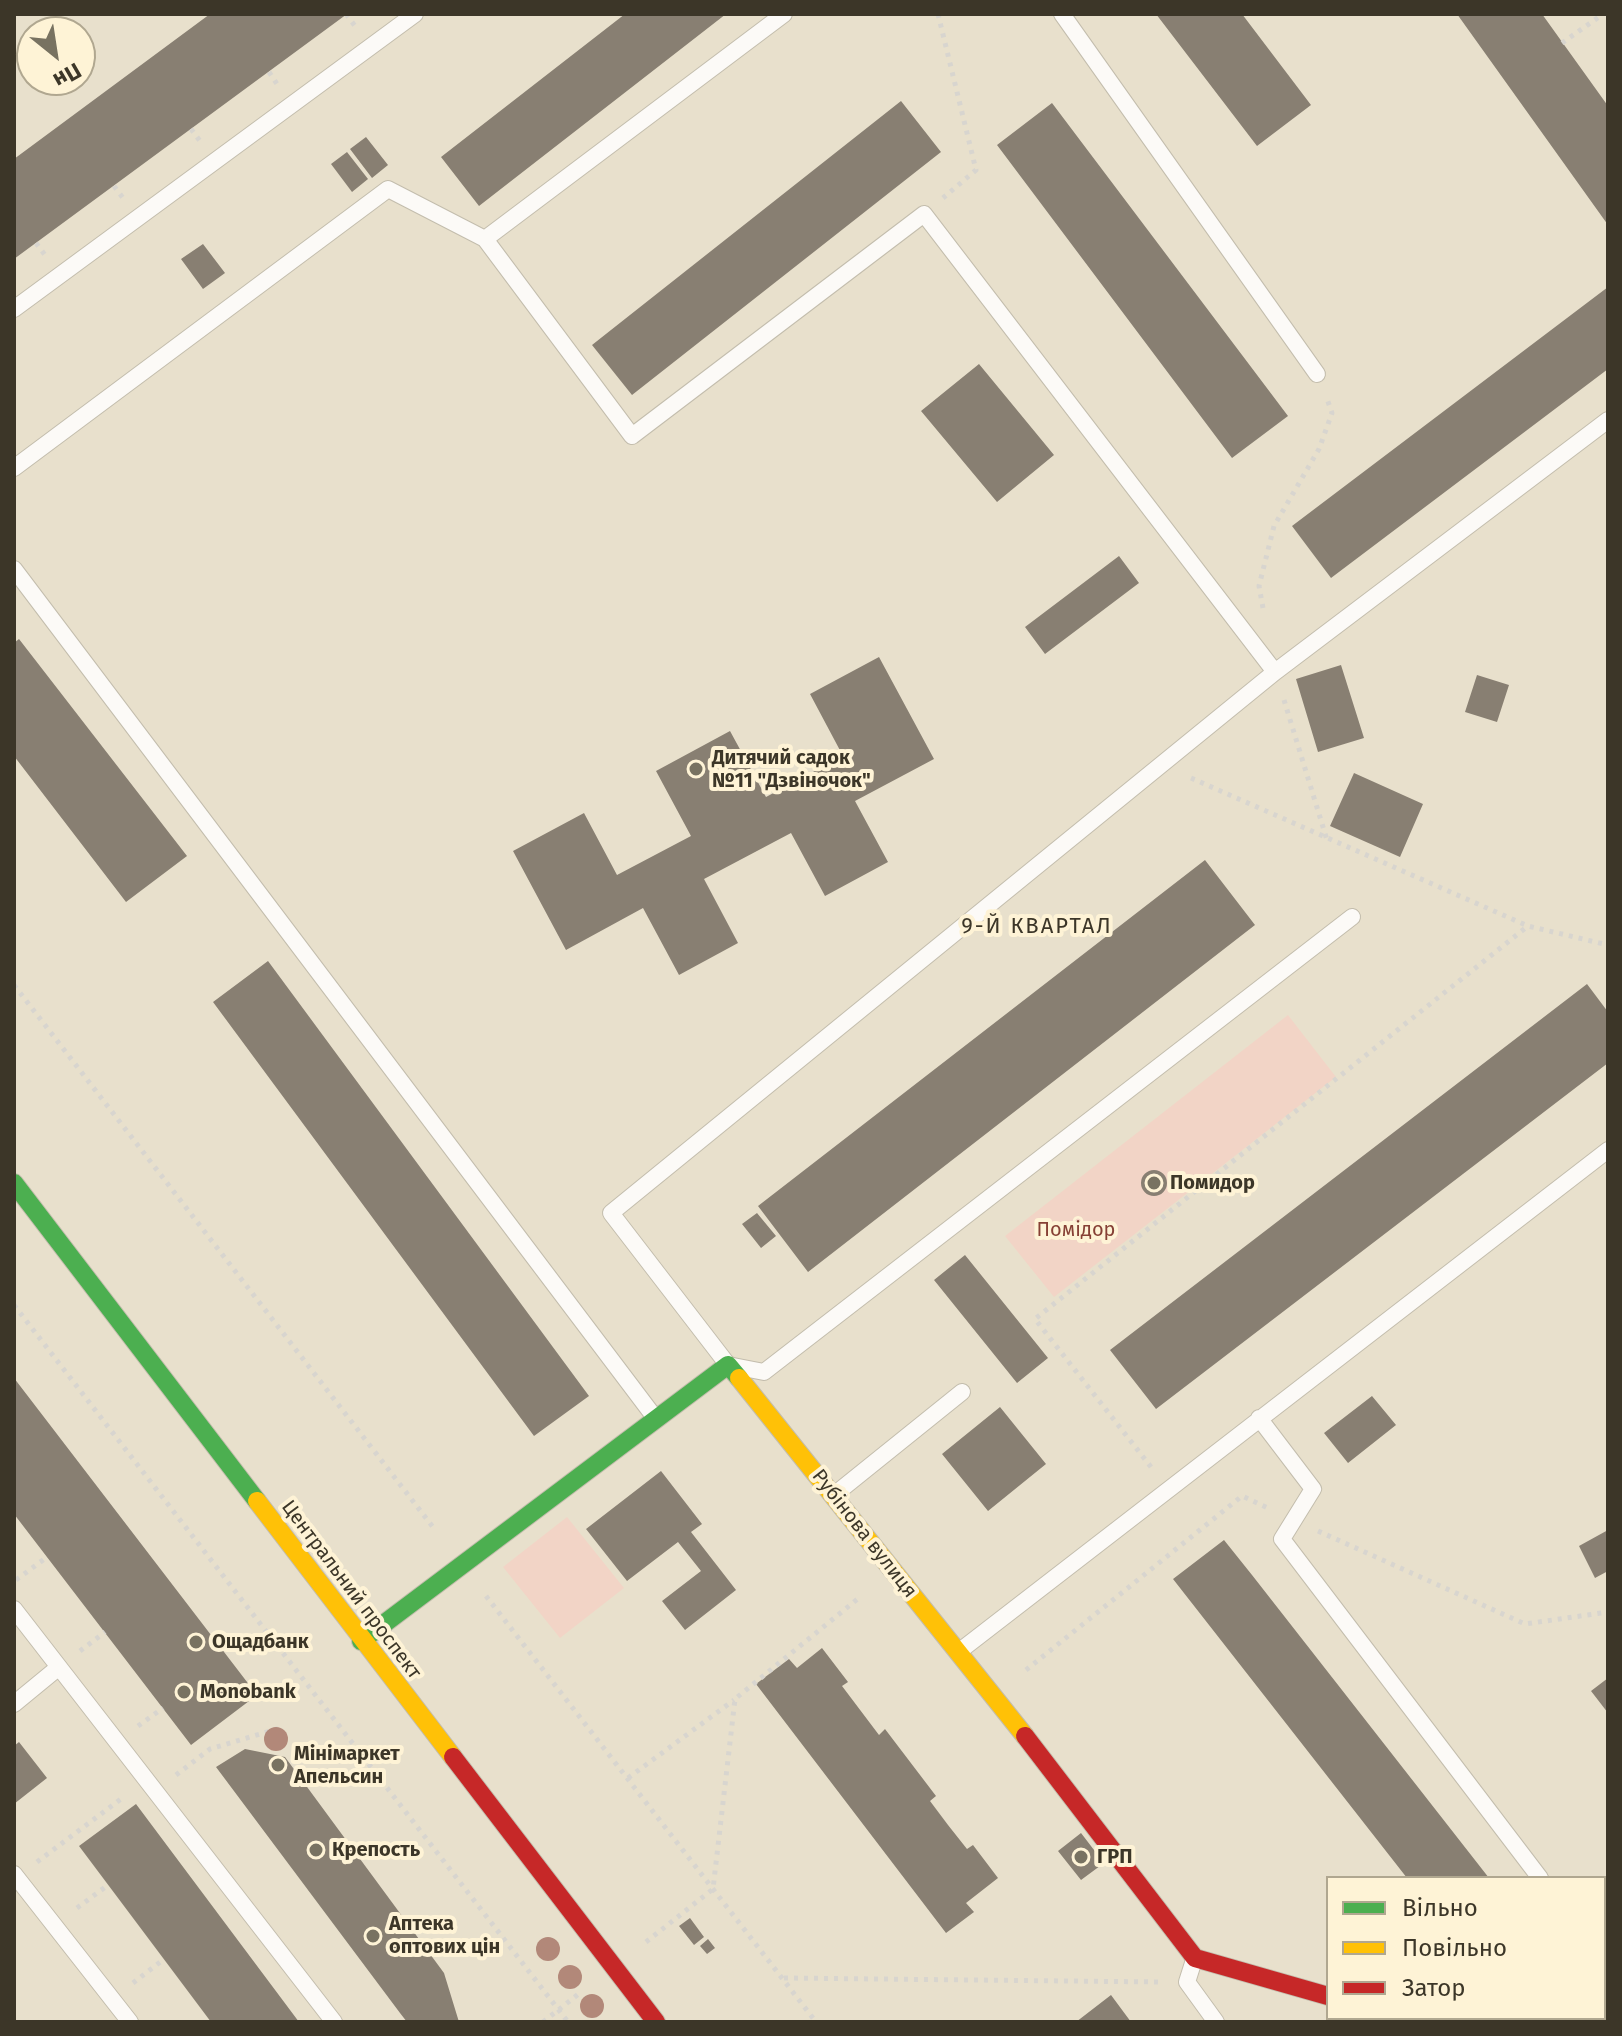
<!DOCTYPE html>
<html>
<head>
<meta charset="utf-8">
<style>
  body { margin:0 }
  #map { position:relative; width:1622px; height:2036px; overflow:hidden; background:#e8e0cc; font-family:"Fira Sans",sans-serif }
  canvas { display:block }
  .frame { position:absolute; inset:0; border:16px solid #3c3628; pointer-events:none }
  .legend { position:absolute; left:1326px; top:1876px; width:280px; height:144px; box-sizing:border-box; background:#fef3d6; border:2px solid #b0a790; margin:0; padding:10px 14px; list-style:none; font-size:24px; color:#3c3628 }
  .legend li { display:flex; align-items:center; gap:16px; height:40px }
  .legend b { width:40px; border:2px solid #b0a790 }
  .north { position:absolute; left:16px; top:16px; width:80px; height:80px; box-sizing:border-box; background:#fef3d6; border:2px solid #b0a790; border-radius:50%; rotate:150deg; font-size:22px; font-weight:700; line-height:32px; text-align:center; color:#3c3628 }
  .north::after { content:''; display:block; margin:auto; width:28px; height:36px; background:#787261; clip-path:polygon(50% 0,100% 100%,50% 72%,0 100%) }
</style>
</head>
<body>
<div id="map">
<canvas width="1622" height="2036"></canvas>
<div class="frame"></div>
<ul class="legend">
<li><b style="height:10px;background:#4caf50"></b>Вільно</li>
<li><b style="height:10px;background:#ffc107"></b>Повільно</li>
<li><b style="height:10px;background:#c62828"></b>Затор</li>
</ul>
<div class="north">Пн</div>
</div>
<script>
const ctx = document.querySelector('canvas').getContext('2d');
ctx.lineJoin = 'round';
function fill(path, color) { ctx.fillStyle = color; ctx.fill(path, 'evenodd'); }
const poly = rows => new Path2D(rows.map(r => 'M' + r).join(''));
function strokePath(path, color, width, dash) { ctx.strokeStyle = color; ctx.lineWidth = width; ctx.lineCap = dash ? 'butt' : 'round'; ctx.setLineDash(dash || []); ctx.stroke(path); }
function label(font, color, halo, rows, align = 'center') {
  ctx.font = font + ' "Fira Sans",sans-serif'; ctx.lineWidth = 8; ctx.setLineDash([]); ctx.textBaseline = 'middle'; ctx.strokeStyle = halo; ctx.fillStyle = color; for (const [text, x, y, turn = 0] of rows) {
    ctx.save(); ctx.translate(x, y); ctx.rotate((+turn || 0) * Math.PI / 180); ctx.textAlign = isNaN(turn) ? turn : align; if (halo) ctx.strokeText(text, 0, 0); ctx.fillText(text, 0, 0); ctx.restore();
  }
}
fill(poly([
  [1288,1015,1336,1077,1054,1297,1005,1236],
  [567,1517,624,1588,560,1638,503,1567]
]), '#f2d4c6');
fill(poly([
  [210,14,347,14,14,259,14,159],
  [625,14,726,14,479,206,441,157],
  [1156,14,1242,14,1311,105,1257,146],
  [1457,14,1542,14,1608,106,1608,225],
  [901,101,941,152,632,395,592,345],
  [1052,103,1288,416,1232,458,997,145],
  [366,137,388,165,372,178,350,149],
  [347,152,368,179,352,192,331,164],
  [203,244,225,273,203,289,181,259],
  [1608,287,1608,369,1331,578,1292,526],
  [979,364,1054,455,997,502,921,411],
  [1119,556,1139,583,1045,654,1025,627],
  [19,639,187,856,126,902,14,756,14,643],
  [879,657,934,759,855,801,888,862,825,896,791,833,704,879,738,943,679,975,643,908,566,950,513,851,584,813,617,875,691,836,656,771,730,731,766,797,843,756,810,694],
  [1341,665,1364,738,1318,752,1296,679],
  [1477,675,1509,685,1497,722,1465,712],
  [1354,773,1423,804,1400,857,1330,826],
  [1205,860,1255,925,808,1272,758,1206],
  [268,961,589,1396,534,1436,213,1002],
  [1587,984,1608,1012,1608,1063,1156,1409,1110,1350],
  '1141 1183a13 13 0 1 1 26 0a13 13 0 1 1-26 0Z',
  [757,1213,776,1236,761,1248,742,1224],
  [965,1255,1048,1358,1017,1383,934,1280],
  [14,1378,257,1695,191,1745,14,1514],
  [1372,1396,1396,1425,1348,1463,1324,1433],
  [1000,1407,1046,1464,988,1511,942,1454],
  [661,1471,702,1524,691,1532,736,1590,685,1630,662,1601,701,1571,678,1542,627,1581,586,1529],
  [1608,1530,1608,1571,1595,1578,1579,1546],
  [1224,1540,1252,1575,1489,1878,1407,1878,1173,1579],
  [822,1648,848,1682,842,1686,879,1735,885,1729,936,1796,930,1801,948,1825,967,1849,973,1845,998,1878,966,1903,974,1912,946,1933,756,1684,789,1659,797,1668],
  [1608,1678,1608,1713,1591,1691],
  [19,1742,47,1778,14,1804,14,1746],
  [245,1749,285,1757,444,1973,459,2022,407,2022,400,2013,216,1767],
  [136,1804,299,2022,211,2022,79,1846],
  [1081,1833,1104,1863,1081,1880,1058,1851],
  [690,1918,704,1937,694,1945,679,1926],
  [708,1939,715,1948,707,1954,700,1946],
  [1111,1995,1131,2022,1076,2022]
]), '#887f72');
const lane = poly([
  [784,14,485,239,632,436,924,214,1275,672],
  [1062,14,1317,374],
  [14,309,415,14],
  [14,468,388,189,485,239],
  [14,569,656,1419],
  [1352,917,764,1372,728,1365,611,1213,1275,672,1608,420],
  [1259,1418,1313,1489,1282,1539,1540,1878],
  [834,1495,962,1392],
  [14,1609,334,2022],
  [961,1650,1608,1150],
  [14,1704,59,1667],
  [14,1874,130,2022],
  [1194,1960,1187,1982,1216,2022],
  [1604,1962,1608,1968]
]);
const street = poly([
  [1408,2018,1422,2022]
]);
const fast = poly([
  [14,1183,257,1501],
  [361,1641,728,1365,739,1378]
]);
const slow = poly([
  [739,1378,1025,1736],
  [257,1501,453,1757]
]);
const jam = poly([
  [1025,1736,1195,1958,1328,1996],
  [453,1757,656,2022]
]);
strokePath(lane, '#c3bdad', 18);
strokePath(street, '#c3bdad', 34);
strokePath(fast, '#c3bdad', 20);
strokePath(slow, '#c3bdad', 20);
strokePath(jam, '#c3bdad', 20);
strokePath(poly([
  [346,14,355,26],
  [938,14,976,170,943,198],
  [1562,43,1603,14],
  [269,72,277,84],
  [191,129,200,141],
  [114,186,123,198],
  [36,243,45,255],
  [1263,608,1259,586,1274,526,1319,449,1332,413,1327,399],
  [1284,700,1327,840],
  [1191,778,1528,926,1608,945],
  [14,985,436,1531],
  [14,1305,568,2022],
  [1151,1467,1035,1319,1528,926],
  [1318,1531,1525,1624,1608,1612],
  [16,1580,47,1557],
  [486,1596,816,2022],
  [80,1651,105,1632],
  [1026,1670,1242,1496,1268,1508],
  [138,1726,163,1708],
  [176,1775,210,1749,280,1728],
  [628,1778,734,1700],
  [37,1862,125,1796],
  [77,1908,108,1885],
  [646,1942,713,1889,735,1699,860,1597],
  [784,1978,1162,1982],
  [133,1983,164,1959],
  [543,2022,581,1992]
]), '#d8d5cf', 5, [4, 6]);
strokePath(lane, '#fcfaf7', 16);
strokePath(street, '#fcfaf7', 32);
strokePath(fast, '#4caf50', 18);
strokePath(slow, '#ffc107', 18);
strokePath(jam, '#c62828', 18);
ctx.fillStyle = '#b28879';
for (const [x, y] of [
  [276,1739],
  [548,1949],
  [570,1977],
  [592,2006]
]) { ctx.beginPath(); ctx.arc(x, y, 12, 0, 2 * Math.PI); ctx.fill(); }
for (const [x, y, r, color] of [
  [696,769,8,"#787261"],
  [1154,1183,8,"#787261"],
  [196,1642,8,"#787261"],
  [184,1692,8,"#787261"],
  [278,1765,8,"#787261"],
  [316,1850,8,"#787261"],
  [1081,1857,8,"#787261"],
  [373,1936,8,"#787261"]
]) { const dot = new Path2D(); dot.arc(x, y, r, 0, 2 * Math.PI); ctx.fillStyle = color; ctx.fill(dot); strokePath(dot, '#fef3d6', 3); }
label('bold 20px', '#3c3628', '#fef3d6', [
  ["Дитячий садок",712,758],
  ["№11 \"Дзвіночок\"",712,781],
  ["Помидор",1170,1183],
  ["Ощадбанк",212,1642],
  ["Monobank",200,1692],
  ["Мінімаркет",294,1754],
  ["Апельсин",294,1777],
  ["Крепость",332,1850],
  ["ГРП",1097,1857],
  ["Аптека",389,1924],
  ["оптових цін",389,1947]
], 'left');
label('20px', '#864035', '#fef3d6', [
  ["Помідор",1076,1230]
]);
label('20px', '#3c3628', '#fef3d6', [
  ["Рубінова вулиця",864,1534,52],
  ["Центральний проспект",351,1590,53]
]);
ctx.letterSpacing = '2px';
label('22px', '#3c3628', '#fef3d6', [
  ["9-Й КВАРТАЛ",1037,927]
]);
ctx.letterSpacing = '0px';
</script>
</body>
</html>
